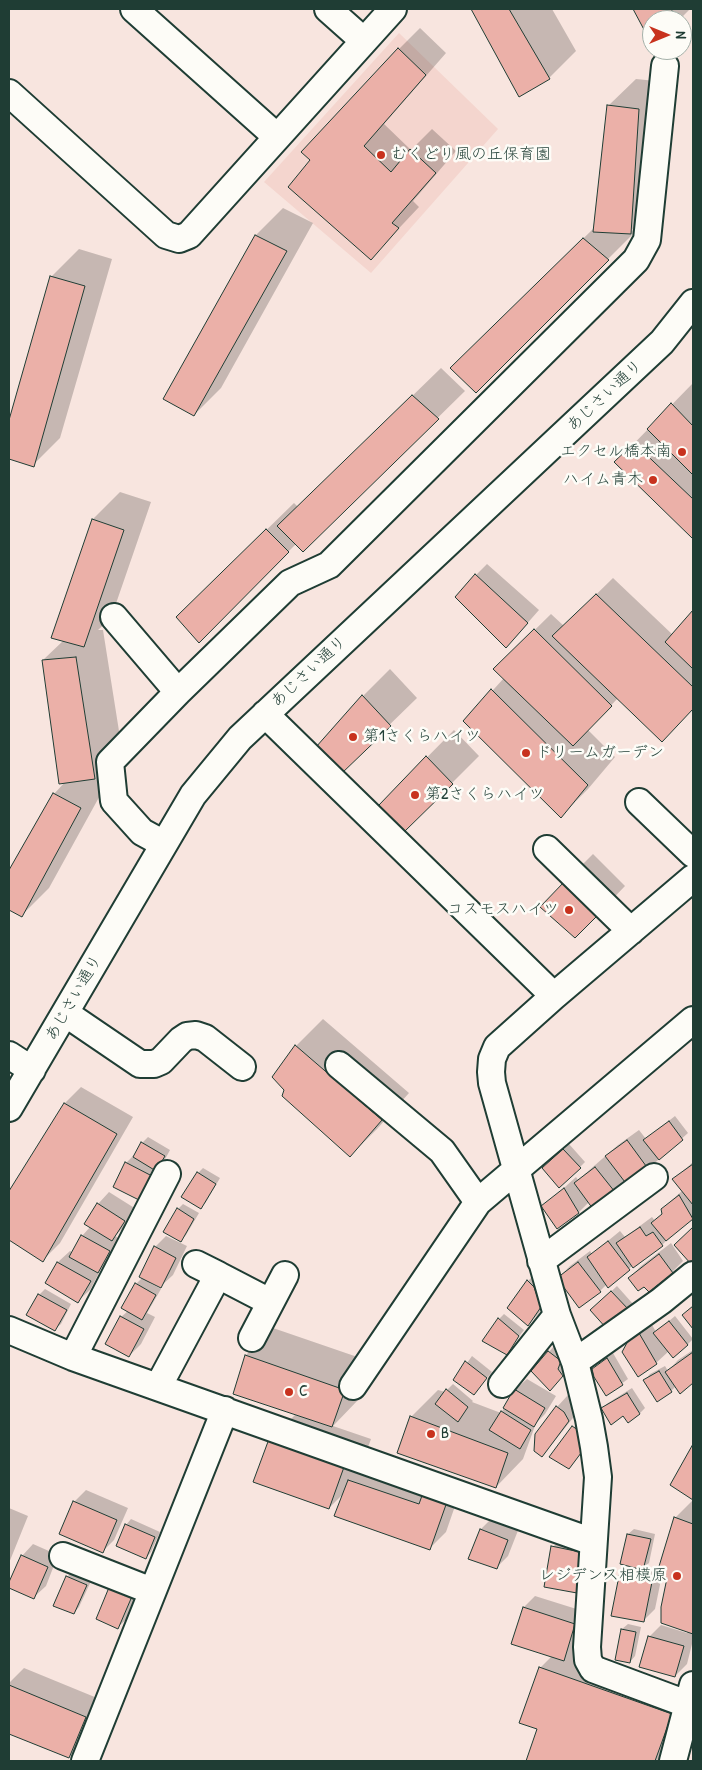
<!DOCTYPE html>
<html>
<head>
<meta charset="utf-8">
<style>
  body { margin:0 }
  #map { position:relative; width:702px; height:1770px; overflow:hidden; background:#f8e5df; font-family:"Patrick Hand",sans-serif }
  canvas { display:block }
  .frame { position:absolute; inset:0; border:10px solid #1f3d34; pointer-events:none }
  .north { position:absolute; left:642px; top:10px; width:50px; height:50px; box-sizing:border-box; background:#fdfcf7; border:1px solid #a4b0a9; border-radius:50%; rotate:90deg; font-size:14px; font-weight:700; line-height:20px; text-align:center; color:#1f3d34 }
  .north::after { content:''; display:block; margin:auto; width:18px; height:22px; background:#c8321e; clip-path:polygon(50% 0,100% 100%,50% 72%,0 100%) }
</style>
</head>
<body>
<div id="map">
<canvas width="702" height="1770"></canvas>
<div class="frame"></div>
<div class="north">N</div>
</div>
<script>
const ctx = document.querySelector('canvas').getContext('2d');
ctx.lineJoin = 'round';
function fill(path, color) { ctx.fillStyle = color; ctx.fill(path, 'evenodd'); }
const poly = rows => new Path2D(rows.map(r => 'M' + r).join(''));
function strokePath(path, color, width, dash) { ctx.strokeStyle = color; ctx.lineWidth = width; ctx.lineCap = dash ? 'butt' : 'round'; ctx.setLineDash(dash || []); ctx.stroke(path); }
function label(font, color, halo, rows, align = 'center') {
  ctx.font = font + ' "Patrick Hand","Klee One",sans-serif'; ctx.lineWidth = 5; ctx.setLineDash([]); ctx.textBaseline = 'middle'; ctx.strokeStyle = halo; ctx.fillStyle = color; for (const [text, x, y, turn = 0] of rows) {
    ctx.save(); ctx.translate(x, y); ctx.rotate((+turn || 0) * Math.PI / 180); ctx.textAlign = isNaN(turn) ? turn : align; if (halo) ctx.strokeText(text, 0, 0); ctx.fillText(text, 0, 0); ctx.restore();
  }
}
fill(poly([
  [399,33,498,129,371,273,264,182]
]), '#f4d5ce');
fill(poly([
  [472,9,552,9,576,51,549,78,520,95],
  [634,9,690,9,679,20,652,20,652,35,649,37],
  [420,28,446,53,384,124,411,150,432,129,456,151,413,201,419,207,371,258,312,160,399,49],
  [636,79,666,82,657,205,632,230,635,232,476,391,479,341,595,227,608,106],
  [283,208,313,223,221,388,194,415,165,399,256,235],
  [79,249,112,259,60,438,33,465,9,458,9,424,52,276],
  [441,368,465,391,303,550,296,544,199,641,205,590,294,503,298,507],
  [693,383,693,537,616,462],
  [120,492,151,502,111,618,98,630,103,630,122,750,97,775,108,781,49,888,22,915,9,909,9,872,54,794,65,782,43,660,64,640,93,519],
  [487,564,539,610,517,635,476,575],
  [613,578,673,635,693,612,693,708,662,740,618,698,588,730,615,757,588,789,561,816,465,721,504,678,495,669,551,614,564,626],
  [390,669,417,698,341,772,317,747,363,696],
  [454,730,479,756,404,831,380,805],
  [593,854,625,886,603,909,566,881],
  [323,1019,409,1093,377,1129,350,1156,274,1076,296,1046],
  [81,1087,133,1117,60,1243,43,1260,9,1239,9,1193,65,1103],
  [675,1116,688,1133,648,1169,625,1180,614,1191,589,1202,579,1212,543,1207,576,1177,578,1180,618,1145,639,1130,646,1139],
  [148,1137,170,1150,150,1187,126,1163,136,1153,142,1143],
  [569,1144,585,1162,580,1167,549,1163],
  [693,1162,693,1217,673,1234,662,1245,607,1284,600,1291,558,1278,570,1266,590,1251,592,1254,620,1231,625,1237,652,1217,655,1221,663,1213,662,1209,683,1190,674,1179],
  [203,1168,220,1178,206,1202,200,1208,198,1173],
  [109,1192,136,1209,123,1228,115,1236,121,1240,109,1260,101,1269,90,1290,78,1301,46,1283,58,1262,70,1251,72,1252,82,1236,91,1226,98,1204],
  [183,1204,199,1213,186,1235,181,1240,178,1209],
  [166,1236,187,1246,173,1275,161,1286,151,1281,150,1283,161,1289,147,1313,155,1317,141,1344,129,1356,121,1317,128,1311,136,1284,143,1277,155,1247],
  [671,1243,683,1261,672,1272,644,1285,630,1278,641,1266],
  [539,1270,552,1294,539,1313,528,1325,528,1281],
  [617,1286,633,1304,628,1309,597,1305],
  [45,1289,71,1304,61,1324,55,1329,39,1295],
  [504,1314,524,1330,506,1353,499,1319],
  [675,1316,693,1339,687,1345,669,1351,656,1363,629,1342,641,1330,651,1323,656,1332],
  [273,1328,372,1362,359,1399,333,1426,371,1439,360,1469,463,1483,446,1532,429,1549,344,1493,329,1508,270,1440,296,1414,235,1393,246,1355],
  [554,1346,566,1355,567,1369,555,1384,549,1352],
  [693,1350,693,1381,680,1392,676,1386,671,1391,645,1380,650,1374,665,1366,668,1371,678,1360],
  [613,1353,628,1379,606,1395,600,1364],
  [472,1356,492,1372,479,1388,455,1380],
  [527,1379,556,1396,545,1414,536,1423,523,1459,496,1487,411,1417,438,1390,445,1392,453,1384,473,1401,472,1402,501,1413,515,1390],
  [632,1388,645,1408,640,1413,623,1414,602,1408,608,1403],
  [568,1395,575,1401,580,1409,553,1443,542,1455,557,1407],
  [579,1421,586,1447,569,1468,551,1456],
  [693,1447,693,1499,672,1485],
  [86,1490,128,1508,114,1540,103,1551,74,1502],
  [693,1500,693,1640,687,1664,675,1676,649,1637,661,1625,687,1633,688,1631,668,1578,662,1575,655,1609,643,1621,620,1576,630,1565,628,1534,634,1529,655,1534,649,1563,644,1567,659,1570,675,1518],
  [9,1508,28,1516,9,1563],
  [492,1518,519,1528,508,1556,496,1568,481,1529],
  [131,1519,160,1532,151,1552,146,1558,126,1525],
  [564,1536,596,1542,588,1580,577,1592,553,1547],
  [33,1544,58,1555,46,1586,34,1597,9,1586,22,1556],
  [73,1571,92,1579,79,1607,74,1613,67,1577],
  [123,1574,144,1583,130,1616,118,1627],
  [535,1596,586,1612,575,1648,573,1651,692,1693,668,1761,527,1761,539,1728,540,1668,552,1656,524,1607],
  [628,1624,641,1627,635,1656,630,1662,622,1629],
  [24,1668,102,1700,86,1740,69,1757,9,1732,9,1683]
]), '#0003');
const building = poly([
  [471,9,509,9,550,79,519,97,471,9],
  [633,9,671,9,677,20,652,20,652,37,649,39,633,9],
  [398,48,426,75,364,146,391,172,410,149,436,173,392,223,399,228,371,260,288,187,310,160,301,152,398,48],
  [607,105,639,109,631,234,593,232,607,105],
  [255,235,287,251,194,416,163,399,255,235],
  [583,238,609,260,476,393,450,368,583,238],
  [50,276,85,286,34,467,9,459,9,420,50,276],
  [412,395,439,419,303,552,277,526,412,395],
  [671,403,693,426,693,475,647,429,671,403],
  [634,443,693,499,693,539,614,462,634,443],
  [92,519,124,530,84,647,51,638,92,519],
  [266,529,289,552,199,643,176,617,266,529],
  [475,574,528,623,506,648,455,597,475,574],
  [596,594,693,687,693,709,662,742,552,636,596,594],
  [693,610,693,669,665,642,693,610],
  [534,629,612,706,573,746,493,669,534,629],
  [76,657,95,779,59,784,42,660,76,657],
  [491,689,588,785,561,818,463,721,491,689],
  [362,695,391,726,341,774,316,747,362,695],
  [426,756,453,784,404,832,379,805,426,756],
  [53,793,81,808,22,917,9,910,9,870,53,793],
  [565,881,599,914,575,938,540,907,565,881],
  [295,1045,382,1120,350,1157,282,1096,284,1090,272,1077,295,1045],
  [64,1103,117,1134,43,1262,9,1240,9,1191,64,1103],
  [669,1121,683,1140,659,1160,643,1140,669,1121],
  [627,1140,649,1170,628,1186,605,1156,627,1140],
  [141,1142,165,1156,156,1171,133,1157,141,1142],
  [563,1149,581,1168,559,1188,542,1168,563,1149],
  [125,1162,152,1176,139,1200,113,1187,125,1162],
  [693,1164,693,1205,672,1179,693,1164],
  [595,1167,615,1192,593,1209,574,1183,595,1167],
  [197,1172,216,1184,201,1209,181,1197,197,1172],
  [564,1188,579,1213,557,1229,541,1206,564,1188],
  [679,1195,693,1219,666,1241,651,1223,662,1214,661,1209,679,1195],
  [97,1203,125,1221,112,1241,84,1224,97,1203],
  [177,1208,194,1219,181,1242,163,1232,177,1208],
  [640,1227,646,1236,653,1232,663,1246,633,1268,616,1243,640,1227],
  [693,1227,693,1262,691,1264,674,1245,693,1227],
  [81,1235,110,1251,98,1273,69,1257,81,1235],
  [608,1241,630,1270,608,1288,587,1257,608,1241],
  [154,1246,176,1258,161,1288,139,1277,154,1246],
  [659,1254,673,1273,649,1292,644,1287,638,1291,628,1278,659,1254],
  [57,1262,91,1281,78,1303,45,1283,57,1262],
  [578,1262,601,1292,579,1308,557,1278,578,1262],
  [527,1280,534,1287,541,1307,528,1326,507,1308,527,1280],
  [135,1283,156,1295,142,1320,121,1308,135,1283],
  [611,1291,629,1310,607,1329,590,1310,611,1291],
  [38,1294,67,1310,55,1331,26,1315,38,1294],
  [693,1306,693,1329,682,1315,693,1306],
  [120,1316,144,1329,129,1357,105,1344,120,1316],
  [498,1318,519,1336,507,1355,482,1341,498,1318],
  [669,1321,688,1345,673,1358,653,1333,669,1321],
  [639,1333,657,1364,638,1377,622,1352,628,1341,639,1333],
  [548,1351,561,1361,558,1369,563,1376,550,1391,531,1371,548,1351],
  [693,1352,693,1383,680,1394,665,1372,693,1352],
  [245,1355,345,1390,332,1427,233,1394,245,1355],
  [607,1358,623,1385,606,1396,594,1377,592,1369,607,1358],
  [465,1361,487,1378,474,1395,453,1380,465,1361],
  [659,1371,672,1392,657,1402,643,1380,659,1371],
  [446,1389,468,1407,458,1422,435,1404,446,1389],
  [514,1389,545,1408,534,1427,503,1408,514,1389],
  [627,1393,640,1414,628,1423,623,1416,611,1425,601,1408,627,1393],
  [556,1406,564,1412,569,1421,542,1457,534,1451,535,1434,556,1406],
  [501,1411,531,1430,520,1449,489,1430,501,1411],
  [410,1416,508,1453,496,1488,397,1453,410,1416],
  [572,1426,578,1430,581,1453,569,1469,549,1457,572,1426],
  [269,1439,344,1467,329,1509,253,1482,269,1439],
  [693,1444,693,1500,670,1485,693,1444],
  [348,1480,419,1504,424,1490,448,1499,430,1550,334,1516,348,1480],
  [73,1501,117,1520,103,1553,59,1534,73,1501],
  [674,1517,693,1524,693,1634,661,1623,661,1607,667,1578,657,1573,674,1517],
  [125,1524,155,1537,146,1559,116,1546,125,1524],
  [480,1529,508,1540,497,1569,468,1559,480,1529],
  [627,1534,651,1539,643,1570,620,1564,627,1534],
  [551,1546,585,1553,577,1593,544,1587,551,1546],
  [21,1555,48,1567,34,1599,9,1588,9,1582,21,1555],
  [66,1576,87,1585,74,1614,53,1606,66,1576],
  [619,1576,652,1582,644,1622,611,1616,619,1576],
  [110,1585,133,1594,118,1629,96,1619,110,1585],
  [523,1607,575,1624,564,1661,511,1644,523,1607],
  [621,1629,636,1632,630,1663,615,1660,621,1629],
  [648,1636,684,1646,675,1677,639,1667,648,1636],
  [539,1667,672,1714,655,1761,526,1761,537,1729,519,1723,539,1667],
  [9,1685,86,1717,69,1758,9,1734,9,1685]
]);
fill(building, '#ebb0a8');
strokePath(building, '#1f3d34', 1);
const minor = poly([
  [134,9,277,137],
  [328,9,364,41],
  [9,93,166,235,179,239,189,235,393,9],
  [114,617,178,692],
  [265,714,554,996],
  [639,802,693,854],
  [164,844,142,832,114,801,110,762,178,692,290,583,329,565,636,260,647,240,665,66],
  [547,849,631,931],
  [65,1013,140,1064,154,1064,161,1061,181,1040,187,1036,196,1035,205,1038,242,1067],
  [9,1055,32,1070],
  [339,1065,442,1151,478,1202],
  [9,1108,193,795,240,738,662,342,693,303],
  [541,1261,654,1177],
  [196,1264,218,1275],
  [9,1330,73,1357,593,1542],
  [252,1338,285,1275],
  [73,1357,167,1174],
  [575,1362,661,1301,693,1275],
  [502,1384,557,1315],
  [353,1386,478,1202,693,1020],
  [158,1387,218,1275,270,1302],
  [63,1556,152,1591],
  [687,1704,593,1669,588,1660,587,1647,598,1477,594,1447,589,1419,575,1362,557,1315,492,1083,491,1072,492,1059,497,1047,554,996,693,878],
  [85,1761,225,1410],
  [673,1761,693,1685]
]);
strokePath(minor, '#1f3d34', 30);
strokePath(minor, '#fdfcf7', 26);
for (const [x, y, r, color] of [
  [381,155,5,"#c8321e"],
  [682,452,5,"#c8321e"],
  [653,480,5,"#c8321e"],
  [353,737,5,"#c8321e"],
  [526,753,5,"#c8321e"],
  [415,795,5,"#c8321e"],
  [569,910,5,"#c8321e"],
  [289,1392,5,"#c8321e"],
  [431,1434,5,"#c8321e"],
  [677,1576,5,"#c8321e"]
]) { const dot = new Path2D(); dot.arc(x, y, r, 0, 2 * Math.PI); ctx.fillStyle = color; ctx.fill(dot); strokePath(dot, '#fdfcf7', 2); }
label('16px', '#1f3d34', '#fdfcf7', [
  ["むくどり風の丘保育園",391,155],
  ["エクセル橋本南",672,452,"right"],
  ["ハイム青木",643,480,"right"],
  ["第1さくらハイツ",363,737],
  ["ドリームガーデン",536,753],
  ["第2さくらハイツ",425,795],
  ["コスモスハイツ",559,910,"right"],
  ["C",299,1392],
  ["B",441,1434],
  ["レジデンス相模原",667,1576,"right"]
], 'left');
label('16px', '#1f3d34', '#fdfcf7', [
  ["あじさい通り",605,396,-43],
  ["あじさい通り",309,672,-43],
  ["あじさい通り",74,998,-60]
]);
</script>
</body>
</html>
